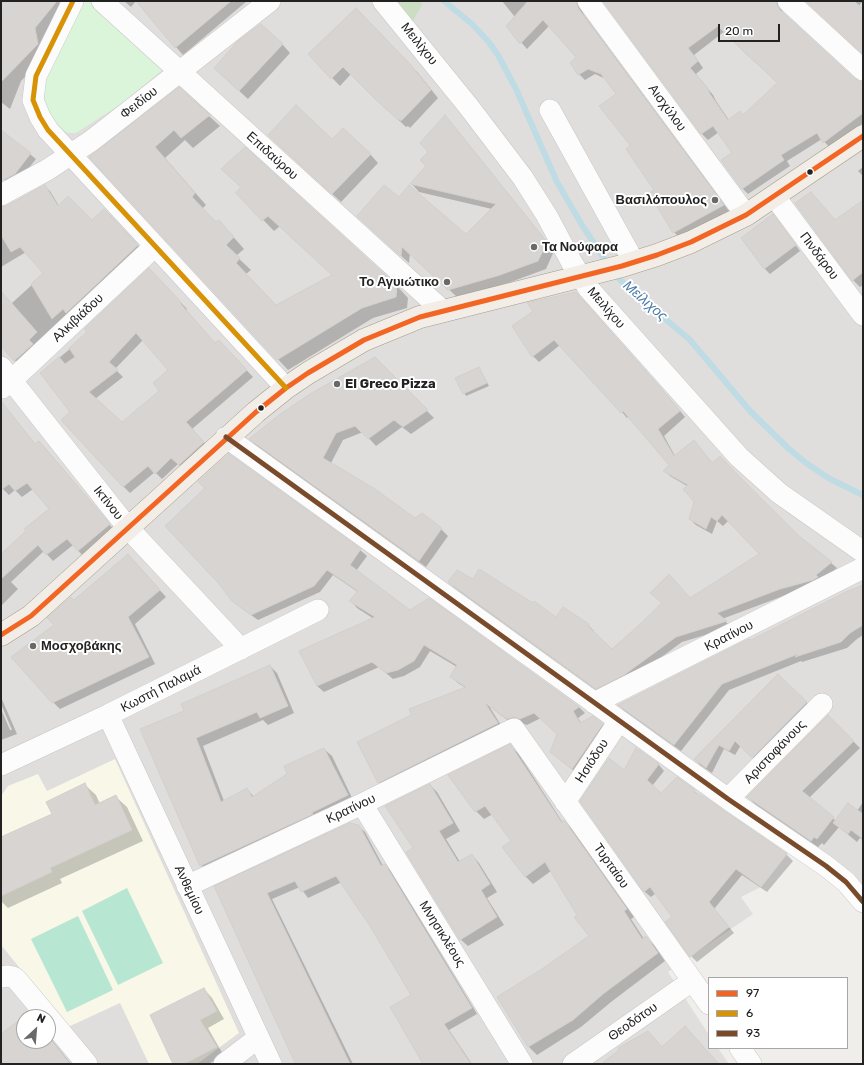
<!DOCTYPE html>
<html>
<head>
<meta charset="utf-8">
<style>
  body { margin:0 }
  #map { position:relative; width:864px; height:1065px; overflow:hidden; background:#f0eeeb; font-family:Rubik,sans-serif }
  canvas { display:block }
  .frame { position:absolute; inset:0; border:2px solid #222; pointer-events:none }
  .legend { position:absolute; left:708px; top:977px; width:140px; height:72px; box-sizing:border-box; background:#fff; border:1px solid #a7a7a7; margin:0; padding:5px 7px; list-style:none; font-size:12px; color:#222 }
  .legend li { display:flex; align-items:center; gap:8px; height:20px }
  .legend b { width:20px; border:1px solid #a7a7a7 }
  .north { position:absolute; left:16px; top:1009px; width:40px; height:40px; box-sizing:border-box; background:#fff; border:1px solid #a7a7a7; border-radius:50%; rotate:26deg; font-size:11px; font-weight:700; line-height:16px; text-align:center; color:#222 }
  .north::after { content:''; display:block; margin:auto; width:14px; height:18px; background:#6a6968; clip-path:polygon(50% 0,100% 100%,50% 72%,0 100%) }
  .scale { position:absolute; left:718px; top:24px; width:62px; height:18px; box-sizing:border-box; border:2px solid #222; border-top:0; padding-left:5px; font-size:12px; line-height:14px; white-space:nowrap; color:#222; -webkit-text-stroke:3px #fff; paint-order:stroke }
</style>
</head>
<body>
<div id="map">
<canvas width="864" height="1065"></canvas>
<div class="frame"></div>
<ul class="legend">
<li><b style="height:5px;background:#f26522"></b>97</li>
<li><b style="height:5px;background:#d79205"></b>6</li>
<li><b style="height:5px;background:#7a4b2a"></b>93</li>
</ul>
<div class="north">N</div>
<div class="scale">20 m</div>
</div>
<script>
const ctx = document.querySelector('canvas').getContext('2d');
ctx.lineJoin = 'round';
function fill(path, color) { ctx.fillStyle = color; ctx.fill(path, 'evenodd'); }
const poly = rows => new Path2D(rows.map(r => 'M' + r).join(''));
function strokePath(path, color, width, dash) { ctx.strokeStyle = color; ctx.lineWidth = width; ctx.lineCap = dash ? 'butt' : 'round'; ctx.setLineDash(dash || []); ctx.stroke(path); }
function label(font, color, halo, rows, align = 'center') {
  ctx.font = font + ' Rubik,sans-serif'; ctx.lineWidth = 4; ctx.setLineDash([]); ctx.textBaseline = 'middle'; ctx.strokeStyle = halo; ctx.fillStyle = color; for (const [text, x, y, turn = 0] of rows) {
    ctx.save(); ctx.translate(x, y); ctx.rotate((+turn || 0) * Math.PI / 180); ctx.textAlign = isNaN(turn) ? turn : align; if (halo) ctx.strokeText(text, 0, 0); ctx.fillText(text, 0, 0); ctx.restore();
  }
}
fill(poly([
  [1,1,863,1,863,886,854,874,802,838,788,853,761,887,741,897,753,914,668,972,709,1035,709,1048,718,1048,729,1064,1,1064],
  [24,1017,48,1017,48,1041,24,1041]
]), '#dfdedc');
fill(poly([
  [115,759,239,1033,197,1064,149,1064,120,1003,68,1027,1,945,1,796,8,786,38,774,47,791]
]), '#f8f7e8');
fill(poly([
  [389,1,421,1,422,5,410,26]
]), '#cbdec1');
fill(poly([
  [81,1,90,1,166,67,121,104,76,133,68,133,59,128,47,114,40,97,41,85]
]), '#daf5da');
fill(poly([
  [127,888,163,963,118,985,82,911],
  [78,916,113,990,67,1012,31,939]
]), '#b7e6d2');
fill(poly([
  [1,1,59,1,63,14,48,54,21,81,10,109,1,102],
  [124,1,247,1,183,55,136,1,131,7],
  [502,1,584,1,582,10,584,15,729,211,680,238,674,232,655,190,632,145,617,94,606,79,595,74,585,80,579,74,577,58,549,26,527,49,507,26,515,17],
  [604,1,784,1,782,5,782,11,785,16,854,80,863,83,863,123,830,148,822,139,787,161,790,166,748,194,742,188,734,153,719,132,708,140,702,134],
  [725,31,778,84,744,116,729,120,716,101,713,95,696,74,703,68,694,55],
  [807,1,863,1,859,6,863,10,863,53],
  [356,10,418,73,438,98,410,128,408,126,406,127,351,74,340,86,309,54],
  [282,44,290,53,248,99,223,76],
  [209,116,220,126,193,148,185,140,165,158,206,205,202,209,216,223,229,232,244,249,236,256,251,270,246,274,276,306,333,275,280,226,274,231,237,193,242,188,222,169,397,286,408,298,407,308,373,318,288,370,90,157],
  [445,117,453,125,554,251,546,269,508,283,457,297,410,253,409,263,366,224,466,236,492,209,419,192,411,183,427,166,429,152],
  [1,131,36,159,20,179,11,184,1,177],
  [333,140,370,154,378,163,341,202,277,143],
  [863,167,863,176,858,171],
  [45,186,50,191,59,206,92,221,110,215,143,251,20,366,1,345,1,298,17,315,12,303,45,273,26,252,1,267,1,208,7,206],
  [796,203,836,221,863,220,863,285,860,287,853,280],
  [778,221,800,251,770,274,764,268],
  [149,270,187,309,186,310,215,344,219,341,253,377,192,429,210,449,186,471,178,464,162,479,155,472,130,493,123,486,71,412,41,373,89,333],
  [143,340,169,370,161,391,122,423,95,399,123,377,115,369],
  [582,299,671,400,685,417,664,436,675,456,700,448,713,464,837,568,821,581,819,585,786,595,722,619,732,627,682,642,630,680,602,694,455,588,449,582,473,580,556,618,588,625,594,631,593,632,612,650,761,555,729,520,723,526,717,521,712,534,696,525,690,519,695,502,687,486,670,476,665,471,671,465,629,416,627,418,622,412,560,345,539,362,533,356,513,326],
  [374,358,434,418,411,434,402,427,376,446,363,432,343,440,331,463,415,520,441,529,448,536,426,567,257,446,250,439],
  [479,368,489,386,466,396,457,378],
  [1,402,36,445,39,442,45,448,115,531,84,557,73,545,53,561,44,551,11,582,18,589,1,606,1,555,51,509,33,489,22,497,15,490,9,495,2,488,1,489],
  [229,455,360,550,367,556,356,571,409,611,429,600,579,707,585,713,578,718,581,723,602,724,608,730,579,775,551,752,558,734,541,718,527,725,521,723,514,725,489,706,504,730,385,788,379,782,466,688,458,683,451,677,457,667,430,651,420,667,404,676,393,679,379,667,324,692,317,686,374,619,357,608,351,601,358,592,333,575,320,592,258,620,240,607,233,601,207,489],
  [128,555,166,597,135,624,155,664,60,709,53,702,56,625,74,601],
  [863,586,863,635,857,639,847,648,802,662,801,661,729,690,681,751,625,711,619,705],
  [270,666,277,673,294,713,268,725,263,720,203,746,224,801,247,789,254,797,324,749,332,756,354,802,208,872,201,865,185,712],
  [778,675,812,708,758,762,741,745,735,755,724,749,712,773,700,765,695,759],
  [1,697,17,734,1,740,1,709,10,730,12,730,1,704],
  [828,716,860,748,809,798,836,821,857,811,863,802,863,840,860,838,857,842,839,827,824,845,822,843,818,847,755,804,748,797],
  [510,746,518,753,563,823,564,822,572,829,634,917,631,919,644,939,646,938,654,945,665,961,611,1002,581,1027,537,1055,529,1047,498,997,542,970,590,936,551,871,533,884,525,876,513,841,493,814,484,819,476,811],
  [636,749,659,765,664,771,652,786,661,794,694,791,699,795,787,855,793,861,767,892,742,875,714,909,734,933,697,962,691,956,673,917,656,893,651,897,645,892,581,801,624,771],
  [85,785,96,795,100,804,116,797,127,807,143,841,60,879,62,883,8,908,1,901,1,838,53,814],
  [430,785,437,792,460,831,446,839,460,862,472,855,479,863,497,892,487,898,504,925,468,946,460,939,414,848],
  [358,826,365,832,383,866,385,865,391,871,477,1014,449,1030,472,1064,424,1064,413,995,371,926,342,882,308,898,300,887,272,899,353,1064,297,1064,216,887],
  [204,989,212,998,224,1019,208,1028,224,1056,208,1064,174,1064],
  [24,1018,24,1041,48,1041,48,1035,71,1064,1,1064,1,1035]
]), '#0003');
strokePath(poly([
  [444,1,472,24,488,41,498,55,516,89,557,182,582,225,609,266],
  [614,273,624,284,690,340,751,412,789,449,806,463,830,479,863,495]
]), '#bfdbe3', 6);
const building = poly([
  [1,1,57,1,35,28,38,44,1,82,1,1],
  [136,1,231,1,175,48,136,1],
  [528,1,576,1,578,8,724,205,673,233,649,193,654,190,626,149,630,145,599,106,616,94,601,74,588,69,578,75,570,63,576,57,543,20,520,44,506,26,528,1],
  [603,1,776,1,777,5,780,10,855,79,863,82,863,113,823,143,817,133,781,155,784,160,742,189,721,160,732,153,713,126,701,134,603,1],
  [718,26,746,54,765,71,777,83,743,115,740,111,728,120,710,94,707,87,690,68,698,61,688,48,718,26],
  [806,1,854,1,863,9,863,54,806,1],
  [356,8,410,64,431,90,401,121,400,119,398,120,375,99,343,67,331,79,308,54,356,8],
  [261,24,283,44,239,91,214,68,238,41,261,24],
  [179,87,210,115,181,138,174,130,155,147,195,193,192,197,216,222,219,220,234,237,226,245,240,258,236,263,276,305,332,275,268,216,262,221,235,192,238,192,238,190,241,187,221,169,245,147,397,286,396,297,362,308,277,360,89,157,179,87],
  [296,105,332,139,343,128,371,154,332,194,268,135,296,105],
  [445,115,547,242,538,261,500,275,448,290,402,247,401,256,357,216,384,185,399,197,409,185,466,234,496,204,410,184,426,166,420,160,428,152,420,143,445,115],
  [1,130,31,153,15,174,1,181,1,130],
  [45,185,58,206,68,196,92,220,104,209,138,245,66,313,63,309,52,319,31,284,43,273,20,247,11,252,1,235,1,207,7,206,45,185],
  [811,192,835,220,863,200,863,272,852,281,795,203,811,192],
  [773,214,796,245,764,269,741,238,773,214],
  [149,268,181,302,180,303,215,343,219,340,247,370,186,422,204,442,179,465,171,458,155,474,148,466,123,487,61,420,70,412,40,373,59,357,65,364,75,357,69,348,87,332,84,329,149,268],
  [136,333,168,370,153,383,159,391,122,422,89,392,118,370,109,362,136,333],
  [1,291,37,332,29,340,33,344,14,361,1,346,1,291],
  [576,292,665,393,680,411,658,429,674,456,694,440,712,463,720,456,739,476,799,536,832,562,816,575,818,577,813,580,780,589,717,613,727,621,676,637,624,675,596,689,448,582,457,570,473,579,479,569,533,603,534,601,556,617,563,607,589,624,588,626,612,649,638,626,662,603,650,593,669,574,690,598,759,554,722,515,717,521,711,517,706,529,689,519,694,502,683,489,688,485,663,471,669,465,623,411,621,413,554,340,532,357,512,326,533,311,527,303,576,292],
  [375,357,428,410,403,427,394,420,368,439,355,426,336,433,323,458,375,489,415,518,422,513,442,528,419,561,249,439,279,415,310,394,375,357],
  [479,367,487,383,463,394,455,378,479,367],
  [1,401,35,444,39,441,110,524,78,551,67,539,46,555,38,545,1,579,1,554,26,531,24,529,49,509,27,483,15,491,9,484,1,490,1,401],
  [229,454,361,549,350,565,410,610,429,598,579,707,573,711,580,723,593,716,603,724,572,769,550,752,557,734,534,713,520,719,514,717,507,719,485,703,498,723,378,783,357,742,411,715,409,709,466,687,450,677,457,665,424,645,414,661,398,670,386,673,372,662,317,686,299,651,375,617,349,601,358,591,327,570,314,586,251,615,232,601,219,584,165,526,205,488,198,482,229,454],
  [128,554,160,590,128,617,149,657,52,703,11,657,54,625,47,618,71,597,74,600,128,554],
  [863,585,863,625,850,633,841,642,795,657,798,654,722,684,674,745,618,705,749,639,751,640,848,591,863,585],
  [270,665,288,706,260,718,257,712,196,738,221,802,247,788,252,797,287,774,284,766,324,748,348,795,311,813,313,814,200,866,140,729,184,711,181,704,270,665],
  [778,674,807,702,752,758,735,741,729,751,719,745,706,768,694,759,778,674],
  [828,715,854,741,802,791,834,817,817,839,814,837,811,841,747,797,828,715],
  [510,744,562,823,564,820,627,909,624,911,642,939,646,936,658,953,603,994,573,1020,528,1047,497,997,542,969,589,936,574,917,577,915,545,862,525,877,502,847,511,841,485,806,475,812,448,775,510,744],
  [636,748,659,764,647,780,661,793,677,777,695,790,694,792,704,797,787,854,761,887,736,869,709,902,729,927,690,957,665,922,672,917,650,887,644,892,580,801,609,758,624,770,636,748],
  [85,783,95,805,116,795,132,830,50,868,52,872,1,896,1,837,52,814,46,802,85,783],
  [430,784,453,823,439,831,458,862,472,854,490,884,481,890,497,917,460,940,406,852,413,848,385,806,430,784],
  [848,803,863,814,863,839,851,830,848,834,833,823,848,803],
  [350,823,359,825,381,866,385,864,472,1008,444,1024,471,1064,423,1064,390,1007,411,995,370,926,336,876,301,892,295,881,267,893,350,1064,296,1064,291,1054,214,886,350,823],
  [204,988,217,1011,200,1020,217,1047,184,1064,173,1064,150,1015,204,988],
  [29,1013,32,1017,24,1017,24,1041,48,1041,48,1036,70,1064,1,1064,1,1034,29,1013],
  [685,1026,719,1064,601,1064,619,1050,618,1048,648,1031,662,1047,685,1026]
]);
fill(building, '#d7d4d2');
strokePath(building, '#d3d0cc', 1);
const minor = poly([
  [73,1,36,76,33,100,40,117,48,130,286,388],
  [102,1,442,310],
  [383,1,469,107,523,178,547,216,572,263,589,289,739,457,779,493,863,552],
  [588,1,746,215],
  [788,1,863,70],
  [550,110,634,262],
  [1,195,47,170,91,141,270,1],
  [775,197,863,315],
  [1,367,128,528,241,649],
  [2,388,12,380,155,246],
  [226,437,728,799,826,866,846,882,863,902],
  [594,703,863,568],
  [108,715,271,1064],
  [1,765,108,715,318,610],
  [728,799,822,704],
  [565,802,619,721],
  [362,804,522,1064],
  [187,886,362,804,514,729,709,1004],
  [1,977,8,976,13,977,17,980,48,1017],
  [48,1017,87,1064],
  [740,1048,751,1064],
  [224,1064,258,1038],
  [573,1064,692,981]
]);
const major = poly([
  [1,635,31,616,256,412,286,388,308,373,364,340,420,317,622,266,657,255,691,242,746,215,863,136]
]);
strokePath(minor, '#c9c8c7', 22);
strokePath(major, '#a79c86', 23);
strokePath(minor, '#fdfcfc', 21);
strokePath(major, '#f3ede7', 22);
strokePath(poly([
  [1,635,31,616,256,412,286,388,308,373,364,340,420,317,622,266,657,255,691,242,746,215,863,136]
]), '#f26522', 5);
strokePath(poly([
  [73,1,36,76,33,100,40,117,48,130,286,388]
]), '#d79205', 5);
strokePath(poly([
  [226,437,728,799,826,866,846,882,863,902]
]), '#7a4b2a', 5);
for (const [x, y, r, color] of [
  [810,172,3.5,"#222"],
  [715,200,4,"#6a6968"],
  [534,247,4,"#6a6968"],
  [447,282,4,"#6a6968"],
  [337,384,4,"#6a6968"],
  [261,408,3.5,"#222"],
  [33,646,4,"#6a6968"]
]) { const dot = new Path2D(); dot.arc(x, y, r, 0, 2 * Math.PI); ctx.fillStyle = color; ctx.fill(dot); strokePath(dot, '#fff', 1.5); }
label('13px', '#222', '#fff', [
  ["Μειλίχου",419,44,51],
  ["Φειδίου",139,103,-38],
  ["Αισχύλου",667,108,54],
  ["Επιδαύρου",272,156,42],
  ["Πινδάρου",819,256,53],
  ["Μειλίχου",606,308,49],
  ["Αλκιβιάδου",78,318,-43],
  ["Ικτίνου",108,503,52],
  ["Κρατίνου",729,636,-27],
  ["Κωστή Παλαμά",161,689,-27],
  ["Αριστοφάνους",775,752,-46],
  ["Ησιόδου",592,761,-57],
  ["Κρατίνου",351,809,-25],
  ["Τυρταίου",611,866,55],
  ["Ανθεμίου",189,890,65],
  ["Μνησικλέους",442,934,58],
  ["Θεοδότου",633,1022,-35]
]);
label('bold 13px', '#222', '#fff', [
  ["Βασιλόπουλος",707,200,"right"],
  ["Τα Νούφαρα",542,247],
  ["Το Αγυιώτικο",439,282,"right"],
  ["El Greco Pizza",345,384],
  ["Μοσχοβάκης",41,646]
], 'left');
label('italic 14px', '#4a7aab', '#fff', [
  ["Μείλιχος",645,301,41]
]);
</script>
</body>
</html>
